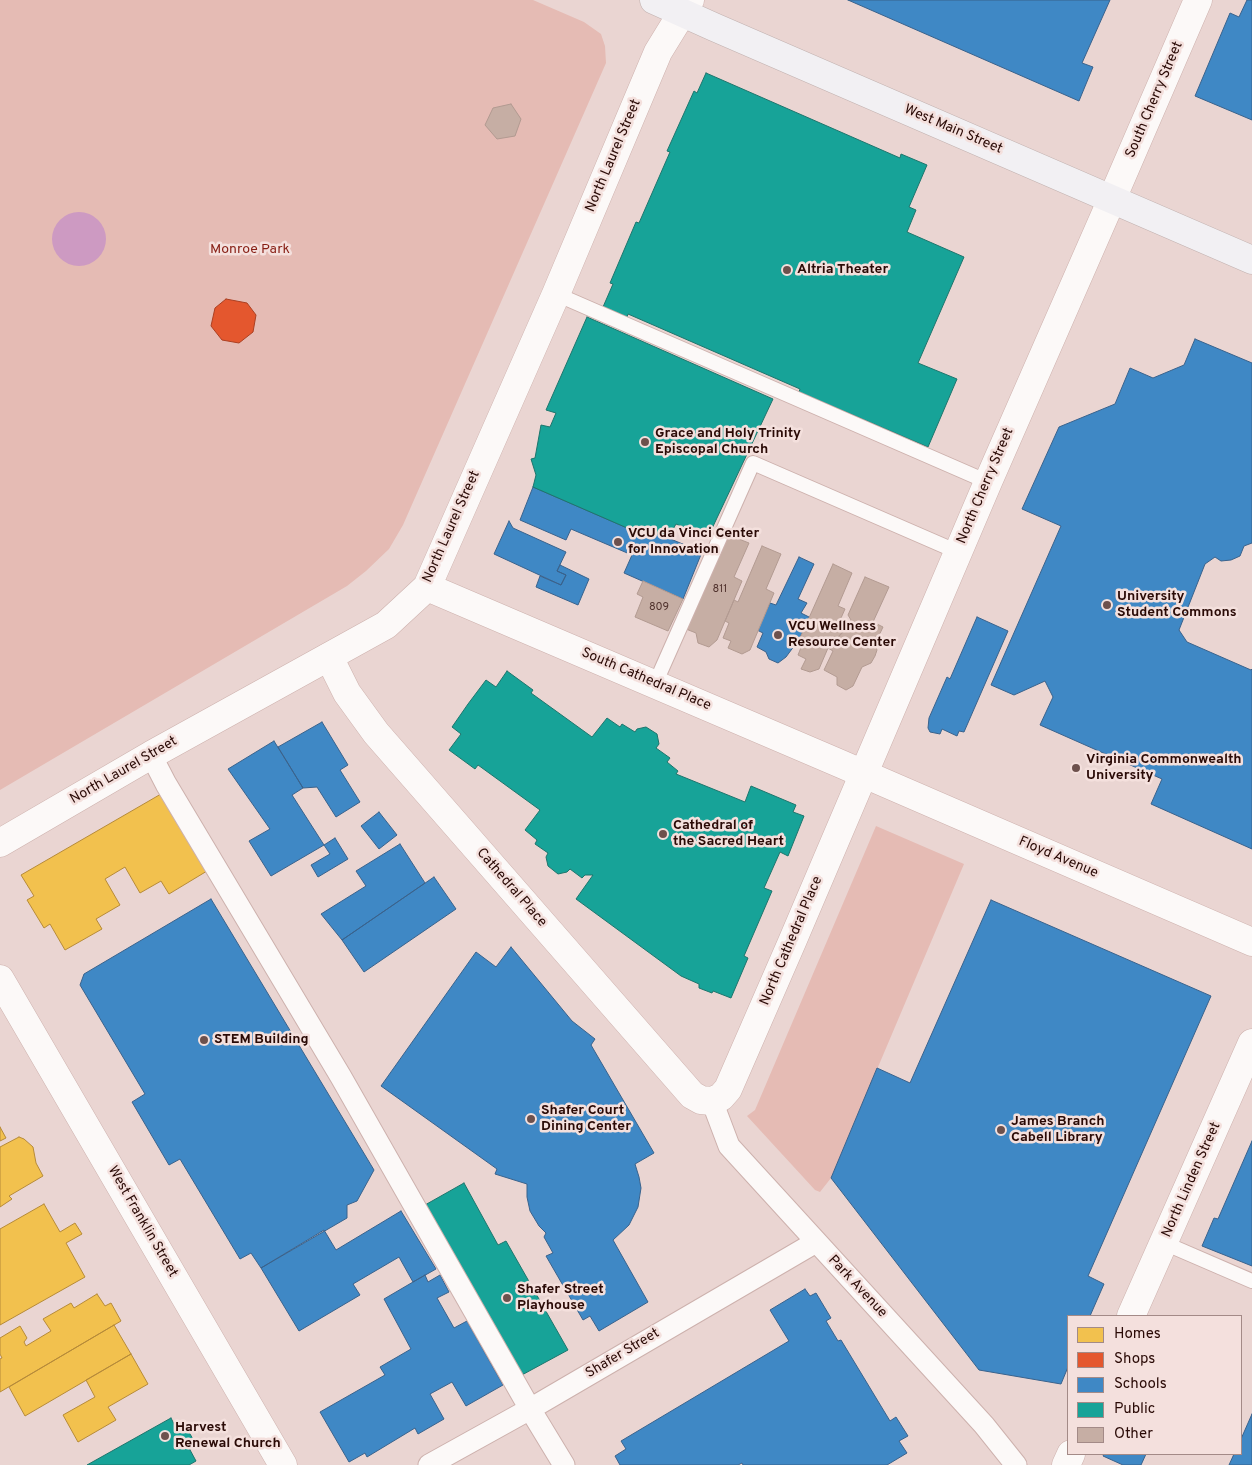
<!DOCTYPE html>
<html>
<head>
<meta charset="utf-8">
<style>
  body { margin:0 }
  #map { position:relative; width:1252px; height:1465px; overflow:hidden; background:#ead5d2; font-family:Overpass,sans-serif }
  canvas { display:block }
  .legend { position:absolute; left:1067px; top:1315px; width:175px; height:140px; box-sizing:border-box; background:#f4e0dd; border:1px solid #a38a87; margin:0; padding:6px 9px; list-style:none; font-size:15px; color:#2a0a06 }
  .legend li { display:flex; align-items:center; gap:10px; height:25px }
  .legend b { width:25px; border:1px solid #a38a87 }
</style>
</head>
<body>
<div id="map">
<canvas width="1252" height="1465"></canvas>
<ul class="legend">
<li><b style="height:14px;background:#f2c14e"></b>Homes</li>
<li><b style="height:14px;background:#e4572e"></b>Shops</li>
<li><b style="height:14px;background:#3f88c5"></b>Schools</li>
<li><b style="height:14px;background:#17a398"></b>Public</li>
<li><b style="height:14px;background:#c6aea4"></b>Other</li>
</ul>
</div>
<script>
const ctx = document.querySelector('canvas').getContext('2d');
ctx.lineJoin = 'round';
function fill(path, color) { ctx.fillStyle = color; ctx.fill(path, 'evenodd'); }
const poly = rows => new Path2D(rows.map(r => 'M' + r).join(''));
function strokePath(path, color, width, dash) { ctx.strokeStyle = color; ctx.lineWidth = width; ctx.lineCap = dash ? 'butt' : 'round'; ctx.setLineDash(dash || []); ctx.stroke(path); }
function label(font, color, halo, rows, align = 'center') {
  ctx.font = font + ' Overpass,sans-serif'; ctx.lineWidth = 5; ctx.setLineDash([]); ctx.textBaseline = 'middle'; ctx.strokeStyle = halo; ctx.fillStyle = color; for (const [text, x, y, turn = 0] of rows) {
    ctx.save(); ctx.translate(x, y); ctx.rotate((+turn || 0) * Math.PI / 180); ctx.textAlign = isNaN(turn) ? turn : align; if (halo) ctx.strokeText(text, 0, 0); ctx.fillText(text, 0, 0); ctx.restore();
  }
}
fill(poly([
  [0,0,533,0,584,22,601,34,605,46,606,63,403,525,389,549,366,571,347,586,0,790],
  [876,826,964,864,831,1178,820,1192,815,1190,747,1116,755,1110]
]), '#e5bbb4');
fill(poly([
  '52 239a27 27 0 1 1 54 0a27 27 0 1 1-54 0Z'
]), '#cd9ac2');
const homes = poly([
  [161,794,207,871,169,894,161,881,140,893,125,867,105,879,120,905,96,919,102,929,65,950,50,924,44,928,27,900,34,896,21,875,161,794],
  [0,1127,6,1138,0,1141,0,1127],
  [19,1137,24,1139,33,1147,36,1163,43,1176,9,1196,12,1199,0,1207,0,1147,19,1137],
  [44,1204,60,1232,75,1223,82,1234,66,1243,85,1277,0,1325,0,1229,44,1204],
  [97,1294,105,1306,111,1303,121,1321,0,1392,0,1359,2,1358,0,1354,0,1338,20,1326,27,1338,24,1342,26,1346,51,1331,43,1319,71,1303,74,1308,97,1294],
  [114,1325,131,1354,25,1416,9,1387,114,1325],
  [131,1354,148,1384,108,1407,116,1420,78,1442,63,1415,95,1397,86,1380,131,1354]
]);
fill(homes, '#f2c14e');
strokePath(homes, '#b68a38', 1);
const shops = poly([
  [226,299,247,303,256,315,253,332,239,343,222,340,211,326,215,308,226,299]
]);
fill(shops, '#e4572e');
strokePath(shops, '#ac4022', 1);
const schools = poly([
  [848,0,1110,0,1082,63,1093,67,1079,101,848,0],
  [1247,0,1252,0,1252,120,1195,96,1230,13,1239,17,1247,0],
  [1195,339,1252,363,1252,543,1244,546,1240,556,1231,560,1221,561,1215,557,1205,564,1179,630,1187,642,1251,670,1252,669,1252,849,1151,804,1162,779,1040,725,1053,697,1045,681,1014,695,991,685,1061,526,1022,509,1059,427,1115,404,1130,368,1153,378,1184,365,1195,339],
  [533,487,641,534,644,528,702,552,683,599,624,573,632,555,571,529,566,540,520,520,533,487],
  [509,521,513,528,566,552,557,571,566,575,561,585,494,554,509,521],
  [799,557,814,564,798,599,807,603,801,613,809,617,800,638,786,657,778,663,769,659,766,652,757,647,763,633,757,630,770,603,776,605,799,557],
  [560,565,589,579,578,605,536,587,540,576,561,585,566,575,557,571,560,565],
  [977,617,1008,631,964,732,959,731,957,736,942,729,940,734,930,732,928,728,929,718,947,677,950,679,977,617],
  [322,722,348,765,340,770,360,802,336,817,317,787,303,788,278,747,322,722],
  [274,741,303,788,292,795,324,845,271,876,249,841,270,829,228,769,274,741],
  [379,812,397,835,379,849,361,826,379,812],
  [335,838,348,859,318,877,311,865,330,854,324,845,335,838],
  [400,844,425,883,342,940,321,914,366,886,356,871,400,844],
  [434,877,456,909,364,972,342,940,434,877],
  [211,899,374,1170,357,1201,347,1205,347,1218,261,1268,251,1253,240,1259,180,1159,169,1165,132,1102,145,1094,80,985,84,974,211,899],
  [991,900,1211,996,1088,1276,1104,1284,1090,1316,1068,1316,1068,1367,1061,1384,979,1370,831,1178,877,1068,910,1083,991,900],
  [511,947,572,1021,595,1039,591,1045,654,1153,635,1164,639,1177,641,1188,638,1207,629,1225,613,1240,648,1302,599,1331,590,1316,583,1320,546,1256,553,1253,544,1237,546,1233,539,1226,530,1211,527,1197,527,1184,495,1174,497,1169,381,1086,476,952,496,967,511,947],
  [1252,1141,1252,1266,1202,1246,1214,1218,1218,1219,1252,1141],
  [401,1211,436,1269,413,1282,399,1257,353,1284,360,1295,299,1331,261,1268,324,1230,336,1250,401,1211],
  [425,1275,428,1282,440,1275,449,1292,437,1298,454,1328,467,1321,503,1385,466,1406,452,1382,430,1394,444,1419,418,1434,415,1428,367,1457,365,1453,349,1462,320,1412,385,1375,380,1367,411,1349,384,1299,425,1275],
  [805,1289,810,1296,816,1293,831,1318,826,1321,838,1341,841,1340,890,1421,896,1417,908,1436,899,1441,907,1453,887,1465,743,1465,742,1463,738,1465,620,1465,615,1456,626,1449,621,1441,789,1341,770,1310,805,1289],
  [1252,1414,1252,1465,1229,1465,1234,1454,1241,1454,1241,1439,1252,1414],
  [1104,1454,1146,1454,1141,1465,1123,1465,1103,1456,1104,1454]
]);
fill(schools, '#3f88c5');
strokePath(schools, '#39628c', 1);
const public = poly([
  [706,73,900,158,901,154,927,165,909,207,916,210,907,232,964,257,918,363,957,379,928,447,799,392,800,389,628,314,627,317,603,307,613,284,610,283,636,222,639,223,670,152,667,151,694,91,697,93,706,73],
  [587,317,773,399,708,537,676,524,672,531,660,535,644,528,641,534,533,487,536,475,531,459,535,458,541,425,550,427,556,413,546,410,587,317],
  [507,671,533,690,531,693,592,737,607,718,620,727,622,724,635,732,637,729,646,727,657,734,659,744,656,748,670,758,667,762,678,771,676,774,745,802,751,786,796,805,793,812,804,816,788,856,780,852,764,888,772,891,744,956,748,958,731,998,713,991,712,993,699,988,699,984,681,976,576,899,593,875,585,875,582,878,570,869,567,872,558,874,548,866,546,857,548,853,535,844,537,840,525,830,540,810,478,765,475,769,449,750,461,734,452,727,468,704,486,680,496,687,507,671],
  [464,1183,498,1245,506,1241,568,1350,520,1376,425,1205,464,1183],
  [171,1418,176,1428,184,1424,196,1444,189,1448,196,1461,189,1465,87,1465,171,1418]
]);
fill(public, '#17a398');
strokePath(public, '#1d756c', 1);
const building = poly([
  [511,104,521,119,515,136,497,139,485,125,493,108,511,104],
  [726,534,749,543,734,577,742,581,717,640,709,647,698,643,696,633,686,629,726,534],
  [762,546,781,554,766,589,774,593,750,650,742,654,728,648,731,641,723,638,729,623,725,621,734,600,738,602,762,546],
  [833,564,852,573,838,606,845,609,837,627,845,630,828,648,819,669,810,672,801,669,806,659,798,655,804,640,800,638,833,564],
  [865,577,889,587,873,622,883,627,875,644,877,650,875,656,871,663,862,667,853,686,846,690,837,685,837,677,824,670,833,651,828,648,848,626,851,620,848,615,865,577],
  [643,581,683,599,668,631,635,617,643,597,637,594,643,581]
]);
fill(building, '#c6aea4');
strokePath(building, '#b29a91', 1);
const service = poly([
  [556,294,988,482],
  [655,684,753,463,958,552],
  [1164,1243,1252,1281]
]);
const pedestrian = poly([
  [151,755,166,784,341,1077,530,1409,564,1465],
  [712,1101,729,1146,984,1425,1016,1465],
  [429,1465,530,1409,816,1242]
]);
const minor = poly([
  [329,657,347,693,376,733,692,1095,701,1100,712,1101,721,1097,728,1089,792,942,988,482,1112,199],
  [1131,1316,1252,1043],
  [1066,1465,1071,1454]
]);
const tertiary = poly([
  [1112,199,1198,0],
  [427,587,841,764,1252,942],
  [0,843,151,755,386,625,427,587,556,294,658,52,690,0],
  [0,979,283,1465]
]);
const primary = poly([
  [654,0,714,27,1252,260]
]);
strokePath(service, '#cdb1ad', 16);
strokePath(pedestrian, '#cdb1ad', 23);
strokePath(minor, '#cdb1ad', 29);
strokePath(tertiary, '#cdb1ad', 29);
strokePath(primary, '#c1b1af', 29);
strokePath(service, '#fcf9f8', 14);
strokePath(pedestrian, '#fcf9f8', 21);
strokePath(minor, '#fcf9f8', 28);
strokePath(tertiary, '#fcf9f8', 28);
strokePath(primary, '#f2f0f3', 28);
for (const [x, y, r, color] of [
  [787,270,5,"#6d514d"],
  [645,442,5,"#6d514d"],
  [618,542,5,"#6d514d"],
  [1107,605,5,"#6d514d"],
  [778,635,5,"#6d514d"],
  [1076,768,5,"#6d514d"],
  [663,834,5,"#6d514d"],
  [204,1040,5,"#6d514d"],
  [531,1119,5,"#6d514d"],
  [1001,1130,5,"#6d514d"],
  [507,1298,5,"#6d514d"],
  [165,1436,5,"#6d514d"]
]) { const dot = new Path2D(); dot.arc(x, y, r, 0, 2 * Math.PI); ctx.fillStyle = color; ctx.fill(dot); strokePath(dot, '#f4e0dd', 2); }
label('11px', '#51332e', null, [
  ["811",720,590],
  ["809",659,608]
]);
label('14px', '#2a0a06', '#f4e0dd', [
  ["South Cherry Street",1155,100,-67],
  ["West Main Street",953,130,23],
  ["North Laurel Street",614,156,-67],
  ["North Cherry Street",986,486,-67],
  ["North Laurel Street",452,527,-66],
  ["South Cathedral Place",646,680,23],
  ["North Laurel Street",124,771,-30],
  ["Floyd Avenue",1058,858,23],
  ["Cathedral Place",511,888,49],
  ["North Cathedral Place",792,941,-67],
  ["North Linden Street",1192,1180,-66],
  ["West Franklin Street",142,1222,60],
  ["Park Avenue",857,1287,47],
  ["Shafer Street",623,1354,-31]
]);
label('14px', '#871e14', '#f4e0dd', [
  ["Monroe Park",250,250]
]);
label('bold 14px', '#2a0a06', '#f4e0dd', [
  ["Altria Theater",797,270],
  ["Grace and Holy Trinity",655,434],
  ["Episcopal Church",655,450],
  ["VCU da Vinci Center",628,534],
  ["for Innovation",628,550],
  ["University",1117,597],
  ["Student Commons",1117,613],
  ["VCU Wellness",788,627],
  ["Resource Center",788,643],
  ["Virginia Commonwealth",1086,760],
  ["University",1086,776],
  ["Cathedral of",673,826],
  ["the Sacred Heart",673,842],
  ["STEM Building",214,1040],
  ["Shafer Court",541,1111],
  ["Dining Center",541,1127],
  ["James Branch",1011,1122],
  ["Cabell Library",1011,1138],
  ["Shafer Street",517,1290],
  ["Playhouse",517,1306],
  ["Harvest",175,1428],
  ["Renewal Church",175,1444]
], 'left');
</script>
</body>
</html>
